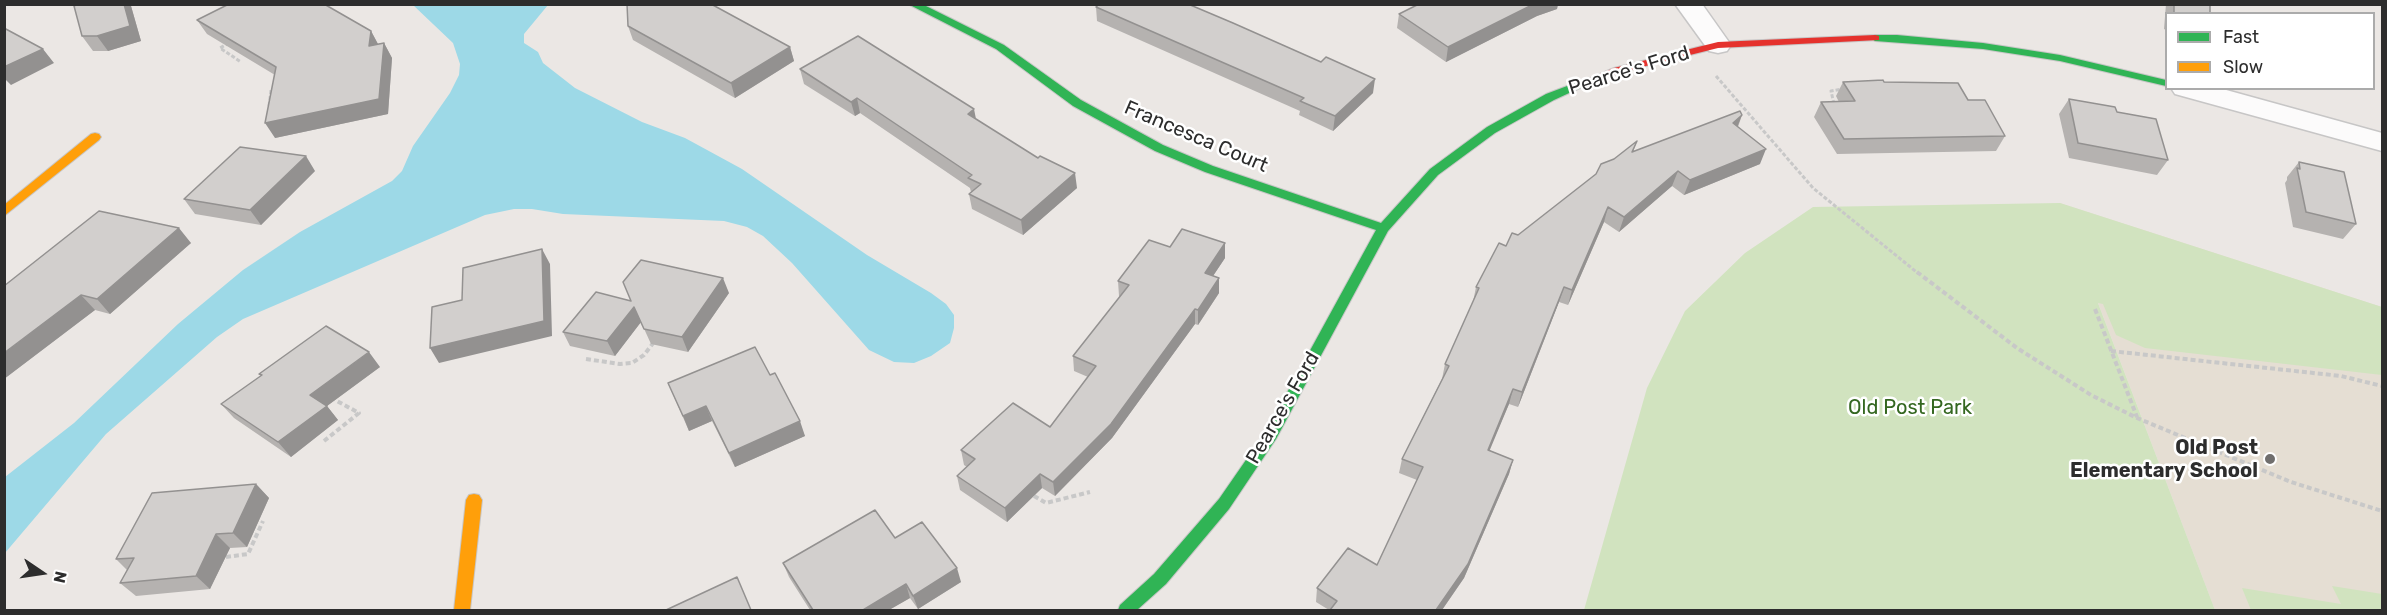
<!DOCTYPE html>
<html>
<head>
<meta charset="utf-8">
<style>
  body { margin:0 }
  #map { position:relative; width:2387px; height:615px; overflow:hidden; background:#ebe7e4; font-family:Rubik,sans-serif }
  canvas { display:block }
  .frame { position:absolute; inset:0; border:6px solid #2d2d2d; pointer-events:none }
  .legend { position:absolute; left:2165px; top:12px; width:210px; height:78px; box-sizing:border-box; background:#fff; border:2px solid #ababab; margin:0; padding:8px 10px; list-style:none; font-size:18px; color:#2d2d2d }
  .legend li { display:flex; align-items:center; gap:12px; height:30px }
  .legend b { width:30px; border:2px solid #ababab }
  .north { position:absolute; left:12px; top:543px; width:60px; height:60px; -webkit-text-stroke:4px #fff; paint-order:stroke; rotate:103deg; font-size:16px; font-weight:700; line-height:24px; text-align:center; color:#2d2d2d }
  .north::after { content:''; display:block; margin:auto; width:21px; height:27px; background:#2d2d2d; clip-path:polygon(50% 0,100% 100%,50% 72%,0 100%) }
</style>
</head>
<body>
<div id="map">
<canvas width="2387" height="615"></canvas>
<div class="frame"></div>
<ul class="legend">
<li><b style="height:8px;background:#30b455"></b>Fast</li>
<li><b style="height:8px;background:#ff9f0a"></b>Slow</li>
</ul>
<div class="north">N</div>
</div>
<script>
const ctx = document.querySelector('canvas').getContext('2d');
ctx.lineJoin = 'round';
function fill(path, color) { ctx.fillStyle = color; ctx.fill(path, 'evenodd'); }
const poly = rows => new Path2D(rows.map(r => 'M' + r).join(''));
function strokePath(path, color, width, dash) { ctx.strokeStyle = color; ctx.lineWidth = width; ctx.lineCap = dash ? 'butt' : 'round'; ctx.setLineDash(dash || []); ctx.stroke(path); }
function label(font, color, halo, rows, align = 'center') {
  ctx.font = font + ' Rubik,sans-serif'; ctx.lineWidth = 5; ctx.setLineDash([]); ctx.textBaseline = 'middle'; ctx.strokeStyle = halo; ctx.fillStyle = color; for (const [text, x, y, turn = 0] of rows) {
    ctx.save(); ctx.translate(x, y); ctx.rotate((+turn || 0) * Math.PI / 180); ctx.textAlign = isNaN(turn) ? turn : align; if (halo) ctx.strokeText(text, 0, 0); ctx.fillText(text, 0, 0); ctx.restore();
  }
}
fill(poly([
  [2060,203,2382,307,2382,610,2215,610]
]), '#e5ded3');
fill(poly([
  [2060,203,2382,307,2382,375,2145,348,2116,335,2103,304,2098,303,2215,610,1584,610,1647,388,1685,311,1745,253,1813,207],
  [2332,586,2382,594,2382,610,2251,610,2242,588,2341,604]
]), '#d1e3bf');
fill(poly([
  [413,5,548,5,524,34,524,43,538,52,543,63,575,88,642,122,685,138,742,169,867,255,931,293,946,304,954,315,954,328,950,343,931,356,914,363,894,362,869,350,792,263,763,236,747,227,724,221,563,214,532,209,514,209,485,215,243,319,217,337,106,434,5,553,5,477,74,423,178,324,243,270,300,232,392,181,402,171,413,146,450,93,459,75,460,64,453,43]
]), '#9dd9e7');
const street = poly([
  [1675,4,1702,4,1731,45,1727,51,1718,53,1709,51,1675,4],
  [2171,88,2219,88,2382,133,2382,151,2175,94,2171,88]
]);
const fast = poly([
  [908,4,922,4,1004,45,1081,100,1163,145,1213,166,1381,223,1430,169,1487,127,1546,94,1583,80,1591,80,1593,82,1554,100,1495,133,1438,175,1388,231,1276,439,1229,509,1166,584,1137,610,1118,610,1120,605,1154,574,1219,499,1266,431,1376,230,1205,172,1155,151,1073,106,996,49,908,4],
  [1897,35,1983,43,2060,55,2166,80,2166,86,2060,61,1983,49,1875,41,1870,38,1875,35,1897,35]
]);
const slow = poly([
  [95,133,99,134,101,137,99,140,4,216,4,205,91,134,95,133],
  [474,494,479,495,482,500,470,610,454,610,466,500,469,495,474,494]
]);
const jam = poly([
  [1875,35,1879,36,1879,40,1718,48,1622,72,1587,85,1581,82,1614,68,1718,42,1875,35]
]);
strokePath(street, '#c7c6c6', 3);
strokePath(fast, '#c7c6c6', 2);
strokePath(slow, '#c7c6c6', 2);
strokePath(jam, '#c7c6c6', 2);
strokePath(poly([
  [229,43,220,48,241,62],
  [1716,76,1813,188,1919,274],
  [1834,104,1831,91,1842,89],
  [269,106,271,90]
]), '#c8c8c8', 3, [4, 2]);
strokePath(poly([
  [1917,272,2017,348,2091,395,2137,418,2291,482,2382,511],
  [2095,309,2137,417],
  [2111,351,2341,376,2382,386],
  [586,359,620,364,632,363,644,355,654,342],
  [324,441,359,413,335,400],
  [1034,496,1046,503,1090,492],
  [226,557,248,554,263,521]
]), '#c8c8c8', 4, [5, 3]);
fill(street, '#fcfbfb');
fill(fast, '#30b455');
fill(slow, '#ff9f0a');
fill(jam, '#e5322d');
fill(poly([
  [1419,4,1558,4,1557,9,1537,16,1446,62,1397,28,1399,14],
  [2166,4,2210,4,2210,14,2166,14,2166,30,2164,29],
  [131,6,141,41,108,51,93,51,82,36],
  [1096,7,1373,93,1333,131,1299,115,1300,111,1097,21],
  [197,20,371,31,378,44,384,43,392,58,388,114,275,138,275,75,207,34],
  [628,26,790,47,794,61,735,98,633,40],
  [800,69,976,119,1077,188,1023,235,972,209,969,194,971,192,970,188,860,113,855,116,804,84],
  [1843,82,1968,100,2005,136,1996,151,1837,154,1814,117,1821,102,1839,102,1836,96],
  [2069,99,2117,112,2168,160,2157,175,2069,158,2059,114],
  [1742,115,1738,127,1760,164,1684,195,1672,186,1619,232,1604,222,1568,305,1559,302,1518,407,1509,404,1489,450,1513,460,1509,474,1464,578,1442,610,1329,610,1316,602,1317,588,1377,565,1417,480,1399,473,1402,459,1442,379,1445,364,1473,302,1476,287,1506,246,1637,141,1633,152],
  [2299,162,2356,224,2343,239,2293,227,2285,183,2287,180,2287,177],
  [315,171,261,225,195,214,184,199],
  [99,211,191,243,110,314,95,310,4,379],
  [1225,243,1225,258,1213,276,1219,293,1198,325,1195,324,1112,438,1055,496,1042,488,1007,522,960,490,957,476,967,467,964,465,961,450,1050,427,1088,377,1074,371,1073,356,1120,297,1119,296,1118,281],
  [729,293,688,352,651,344,641,322,615,356,570,346,563,332,631,301],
  [380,367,327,406,338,420,291,457,234,418,221,404,261,376,259,374],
  [770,375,805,436,735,467,712,421,689,431,668,383],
  [256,484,269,498,247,547,230,548,210,589,136,596,120,583,127,570,116,559],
  [895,538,961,582,918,609,910,598,889,610,810,610,789,577,783,563]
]), '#b5b2b0');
fill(poly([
  [124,4,130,4,131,6,141,41,108,51,97,36],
  [1534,4,1558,4,1557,9,1537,16,1446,62,1448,47],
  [371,31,379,46,369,46],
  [384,43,392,58,388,114,275,138,265,123],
  [790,47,794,61,735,98,731,83],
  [43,49,54,63,11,85,4,78,4,67],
  [1375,79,1373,93,1333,131,1335,116],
  [857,98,860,113,855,116,851,102],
  [974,109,977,124,968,114],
  [1742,115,1736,130,1733,123],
  [1766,149,1760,164,1684,195,1690,180],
  [306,156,315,171,261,225,250,210],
  [1678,171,1672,186,1619,232,1624,217],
  [1075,173,1077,188,1023,235,1021,220],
  [1608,207,1604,222,1568,305,1572,290],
  [179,228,191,243,110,314,97,299],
  [1225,243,1225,258,1205,288,1205,273],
  [542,249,550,264,552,336,439,363,430,348],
  [723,278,729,293,688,352,682,337],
  [1219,278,1219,293,1198,325,1198,310],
  [1564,287,1559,302,1518,407,1522,392],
  [81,295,95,310,4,379,4,353],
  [634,307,641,322,615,356,607,341],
  [1195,309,1195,324,1112,438,1055,496,1053,482],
  [369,352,380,367,327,406,338,420,291,457,278,442,310,395],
  [1513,389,1509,404,1484,464,1488,450],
  [706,406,712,421,689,431,683,416],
  [800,421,805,436,735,467,729,453],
  [1513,460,1509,474,1464,578,1442,610,1436,610],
  [1040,474,1042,488,1007,522,1005,508],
  [256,484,269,498,247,547,233,533],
  [216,534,230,548,210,589,196,576],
  [957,568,961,582,918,609,913,596],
  [906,584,910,598,889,610,863,610]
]), '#939190');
const building = poly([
  [78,4,124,4,130,26,97,36,82,36,74,6,78,4],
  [229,4,324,4,371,31,369,46,384,43,379,99,265,123,276,67,197,20,229,4],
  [627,4,711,4,790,47,731,83,628,26,627,4],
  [1099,4,1188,4,1233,23,1321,62,1326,57,1375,79,1335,116,1300,101,1304,98,1096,7,1099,4],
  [1419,4,1534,4,1448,47,1399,14,1419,4],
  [2174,4,2210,4,2210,14,2174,14,2174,4],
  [4,28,43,49,4,67,4,28],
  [858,36,974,109,968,114,1038,158,1040,156,1075,173,1021,220,969,194,981,184,968,178,972,175,857,98,851,102,800,69,858,36],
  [1883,80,1884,82,1958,83,1968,100,1985,100,2005,136,1844,139,1821,102,1855,101,1843,82,1883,80],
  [2069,99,2115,107,2117,112,2156,119,2168,160,2078,143,2069,99],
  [1740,111,1742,115,1733,123,1766,149,1690,180,1678,171,1624,217,1608,207,1572,290,1564,287,1522,392,1513,389,1488,450,1513,460,1468,564,1436,610,1330,610,1337,601,1317,588,1348,548,1377,565,1423,467,1402,459,1449,366,1445,364,1479,288,1476,287,1499,243,1506,246,1512,233,1518,235,1596,174,1601,164,1614,159,1637,141,1632,152,1740,111],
  [240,147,306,156,250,210,184,199,240,147],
  [2299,162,2344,172,2356,224,2306,212,2297,168,2300,169,2299,162],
  [99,211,179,228,97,299,81,295,4,353,4,286,99,211],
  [1182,229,1225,243,1205,273,1219,278,1198,310,1195,309,1111,424,1053,482,1040,474,1005,508,957,476,975,459,961,450,1013,403,1050,427,1096,366,1073,356,1129,285,1118,281,1149,240,1170,247,1182,229],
  [542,249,544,321,430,348,432,307,462,300,463,268,542,249],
  [641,260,723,278,682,337,644,329,634,307,607,341,563,332,596,292,631,301,623,282,641,260],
  [326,326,369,352,310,395,327,406,278,442,221,404,262,375,259,374,326,326],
  [755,347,770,375,775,373,800,421,729,453,706,406,683,416,668,383,755,347],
  [256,484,233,533,216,534,196,576,120,583,134,558,116,559,152,493,256,484],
  [875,510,895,538,922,522,957,568,913,596,906,584,863,610,813,610,783,563,875,510],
  [737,577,751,610,666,610,737,577]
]);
fill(building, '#d2cfcd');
strokePath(building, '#939190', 1.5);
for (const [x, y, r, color] of [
  [2270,459,6,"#706e6d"]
]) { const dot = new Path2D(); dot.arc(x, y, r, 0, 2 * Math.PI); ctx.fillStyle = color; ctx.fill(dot); strokePath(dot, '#fff', 2); }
label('20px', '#2d2d2d', '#fff', [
  ["Pearce's Ford",1629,71,-17],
  ["Francesca Court",1196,137,23],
  ["Pearce's Ford",1283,408,-60]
]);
label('20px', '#346720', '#fff', [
  ["Old Post Park",1910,408]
]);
label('bold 20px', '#2d2d2d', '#fff', [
  ["Old Post",2258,448],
  ["Elementary School",2258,471]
], 'right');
</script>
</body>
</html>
